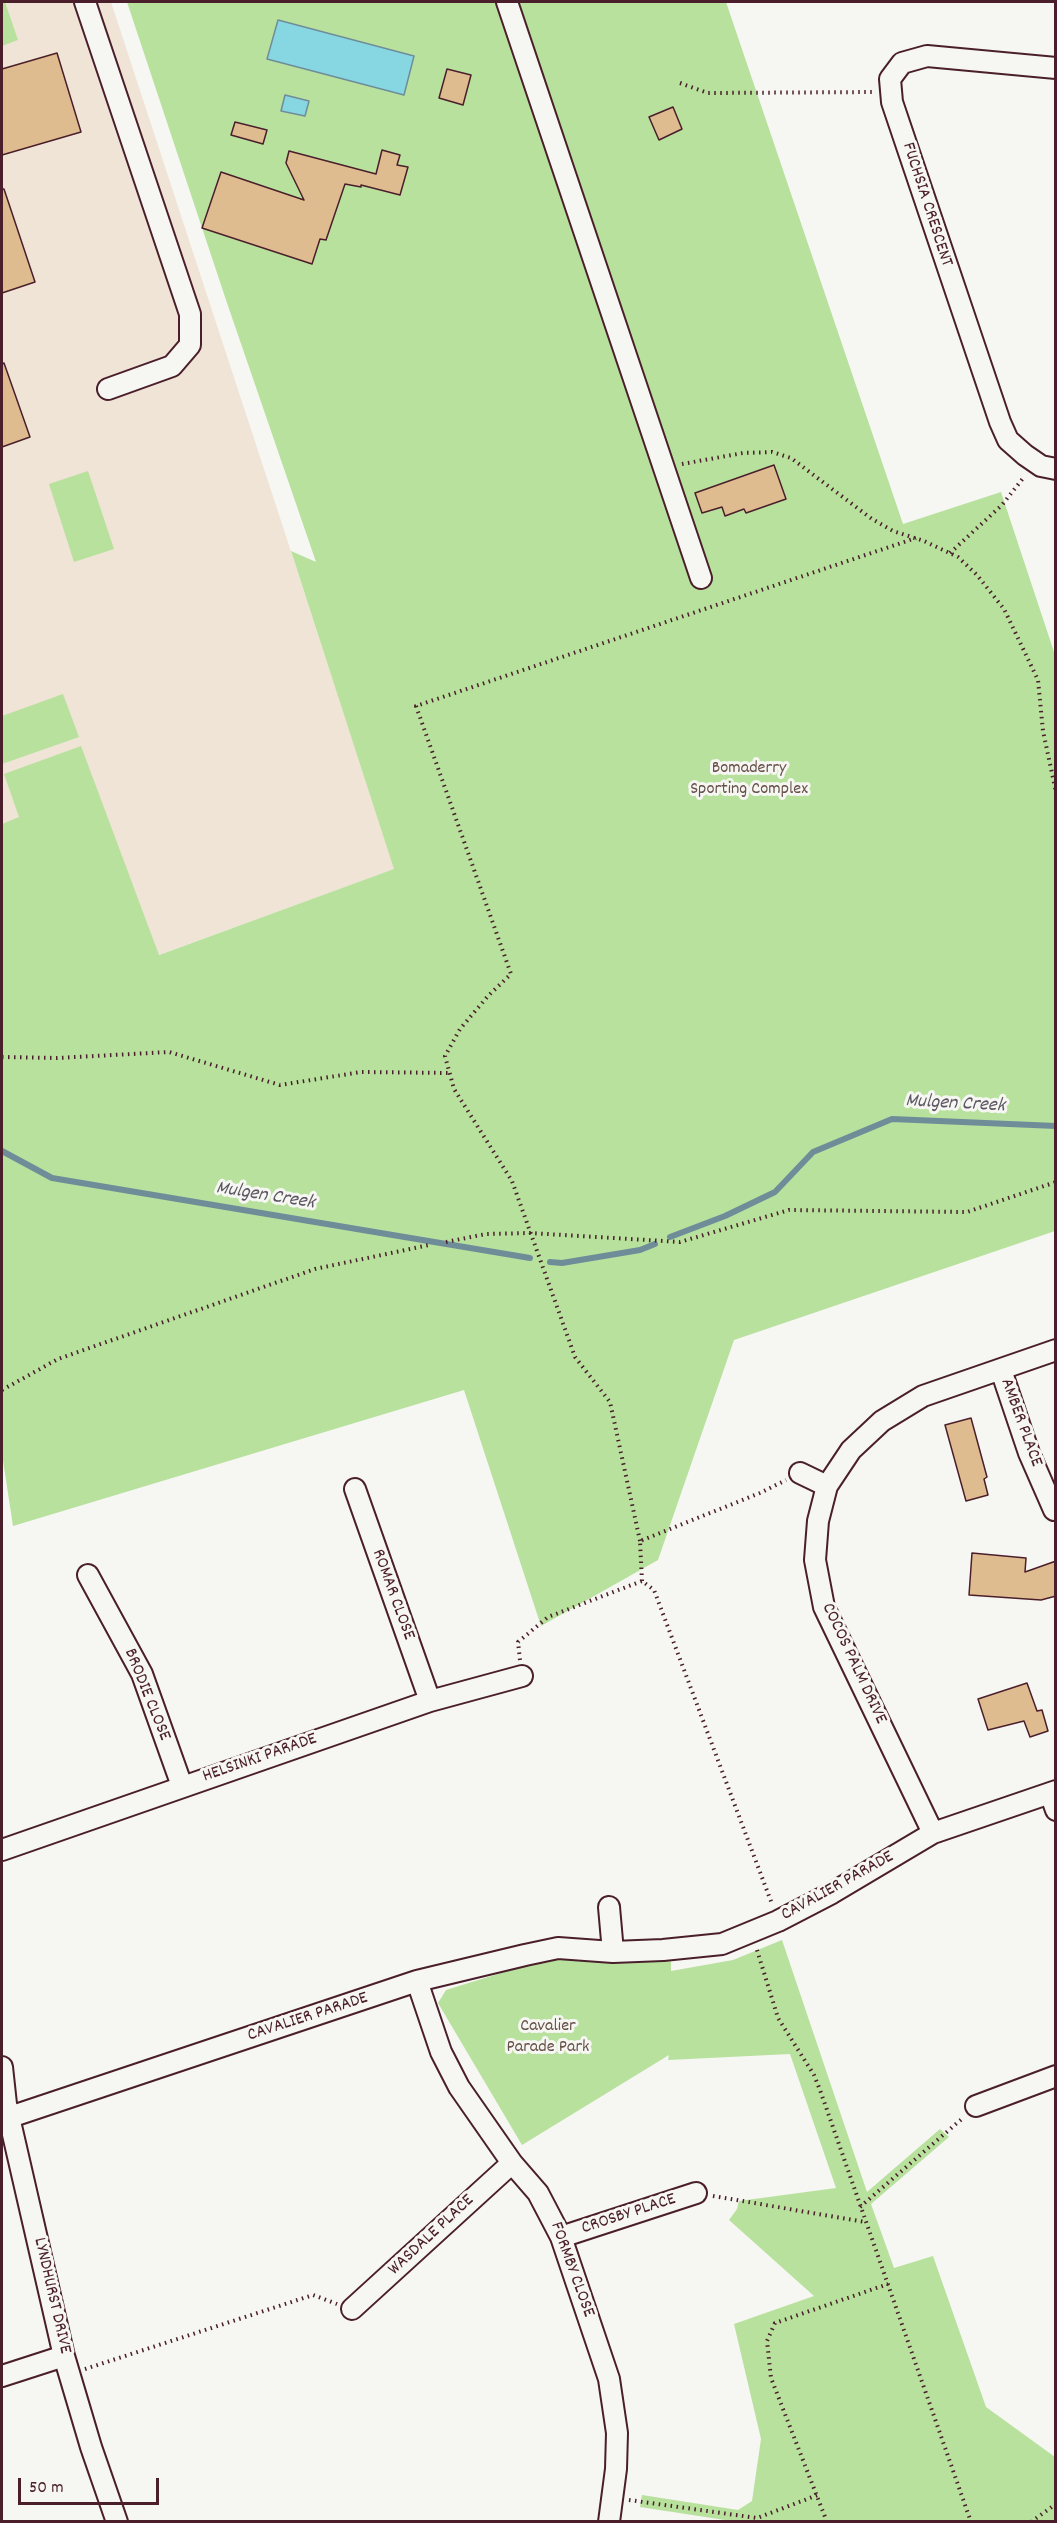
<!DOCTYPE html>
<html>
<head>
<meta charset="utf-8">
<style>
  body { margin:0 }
  #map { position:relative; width:1057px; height:2523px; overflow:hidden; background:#f6f6f2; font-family:Dekko,sans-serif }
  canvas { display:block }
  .frame { position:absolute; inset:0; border:3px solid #4a1f2b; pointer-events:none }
  .scale { position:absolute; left:18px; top:2478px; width:141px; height:27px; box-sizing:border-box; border:3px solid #4a1f2b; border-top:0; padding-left:8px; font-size:18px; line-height:21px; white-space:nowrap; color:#4a1f2b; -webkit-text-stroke:4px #f6f6f2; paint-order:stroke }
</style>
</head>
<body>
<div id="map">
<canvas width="1057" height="2523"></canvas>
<div class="frame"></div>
<div class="scale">50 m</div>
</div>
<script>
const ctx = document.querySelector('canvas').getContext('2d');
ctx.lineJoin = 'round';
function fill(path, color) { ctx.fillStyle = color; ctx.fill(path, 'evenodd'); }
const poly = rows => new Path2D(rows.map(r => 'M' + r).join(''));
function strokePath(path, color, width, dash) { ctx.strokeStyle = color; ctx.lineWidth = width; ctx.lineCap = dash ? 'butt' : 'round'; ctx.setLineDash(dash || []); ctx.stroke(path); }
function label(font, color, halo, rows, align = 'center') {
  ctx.font = font + ' Dekko,sans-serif'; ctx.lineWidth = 6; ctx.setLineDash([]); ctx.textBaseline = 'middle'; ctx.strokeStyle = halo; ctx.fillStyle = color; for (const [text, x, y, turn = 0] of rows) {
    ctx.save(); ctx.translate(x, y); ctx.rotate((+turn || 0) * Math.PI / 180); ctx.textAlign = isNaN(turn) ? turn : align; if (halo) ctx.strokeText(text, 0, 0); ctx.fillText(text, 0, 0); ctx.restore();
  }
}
fill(poly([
  [2,2,111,2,395,869,158,955,96,790,2,824]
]), '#efe4d5');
fill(poly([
  [2,2,5,2,18,40,2,46],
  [127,2,726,2,903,524,1001,492,1055,655,1055,1231,734,1340,658,1560,541,1626,464,1390,13,1526,2,1454,2,824,19,817,4,774,81,746,159,955,394,869,291,551,316,562,226,300],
  [88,471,114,549,74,562,49,484],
  [63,694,79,737,2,764,2,716],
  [782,1940,867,2192,940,2129,949,2137,871,2204,894,2268,933,2256,986,2407,1055,2457,1055,2521,738,2522,640,2507,642,2495,738,2510,752,2501,761,2439,734,2324,814,2296,729,2220,737,2209,739,2201,836,2188,790,2054,668,2060,669,2055,522,2145,438,2003,446,1990,556,1956,671,1956,671,1971,733,1960]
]), '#b8e19e');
const water = poly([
  [278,20,414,56,404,95,267,59,278,20],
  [285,95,309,101,305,116,281,111,285,95]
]);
fill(water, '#87d7e3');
strokePath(water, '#6f8d99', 1.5);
strokePath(poly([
  [2,1151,52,1178,530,1258],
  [670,1237,725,1216,775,1192,813,1152,892,1119,1056,1126],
  [550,1262,562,1263,640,1250,655,1244]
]), '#6f8d99', 6);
const building = poly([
  [57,53,81,132,2,155,2,69,57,53],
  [447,69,471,75,463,105,439,98,447,69],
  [673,107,682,129,659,140,649,117,673,107],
  [235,122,267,130,263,144,231,135,235,122],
  [382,150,400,155,397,165,408,167,400,195,361,185,361,187,345,184,326,240,320,239,312,264,202,228,221,172,304,200,286,163,289,151,376,174,382,150],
  [2,189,4,189,35,282,2,293,2,189],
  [4,363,30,437,2,447,2,364,4,363],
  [774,465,786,499,746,513,744,509,725,516,722,507,702,513,695,493,774,465],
  [971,1418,987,1477,984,1479,988,1495,966,1501,945,1425,971,1418],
  [972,1553,1026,1558,1025,1572,1056,1561,1056,1596,1041,1600,969,1595,972,1553],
  [1027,1683,1037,1711,1042,1710,1048,1731,1030,1737,1024,1721,988,1730,978,1699,1027,1683]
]);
fill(building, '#dfbb90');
strokePath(building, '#4a1f2b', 1.5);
const minor = poly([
  [85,2,190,314,190,345,172,366,108,389],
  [507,2,701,578],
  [1056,68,927,56,902,63,890,79,892,102,1000,422,1008,440,1025,455,1041,466,1056,469],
  [1001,1370,1029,1453,1054,1510],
  [800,1473,827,1486],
  [355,1489,430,1701],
  [88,1575,142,1674,182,1786],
  [1050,1793,1056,1810],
  [933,1833,824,1607,815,1560,818,1521,827,1486,851,1450,882,1421,923,1396,1056,1350],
  [2,1850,430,1701,522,1676],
  [609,1907,613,1952],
  [417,1981,441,2052,459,2087,512,2163,538,2193,561,2237,609,2379,617,2433,616,2469,609,2522],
  [2,2067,6,2104,64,2356,91,2447,117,2522],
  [976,2106,1056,2076],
  [10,2117,417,1981,525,1955,558,1948,613,1952,663,1950,722,1944,778,1921,832,1893,933,1833,1056,1791],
  [561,2237,696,2193],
  [352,2309,512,2163],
  [2,2376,64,2356]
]);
strokePath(minor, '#4a1f2b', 24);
strokePath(poly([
  [680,83,708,93,875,92],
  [682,464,743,453,772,452,791,458,872,519,893,531,924,541,958,557,977,575,1004,609,1038,680,1043,731,1056,792],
  [950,553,1002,505,1024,477],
  [2,1057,57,1058,169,1052,280,1085,361,1072,450,1073],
  [446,1242,486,1234,530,1233,680,1242,789,1210,967,1212,1056,1182],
  [2,1390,58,1359,315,1269,429,1245],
  [640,1541,610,1402,575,1357,512,1181,454,1089,445,1056,460,1029,488,996,511,974,416,706,916,538],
  [642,1581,640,1541,760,1493,786,1480],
  [520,1660,518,1642,548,1617,642,1581,654,1590,772,1904],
  [757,1950,778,2018,814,2075,820,2090,971,2522],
  [713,2196,865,2222],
  [860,2207,964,2117],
  [85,2369,313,2295,337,2304],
  [629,2500,757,2518,818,2495],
  [827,2522,771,2378,767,2341,775,2323,888,2284],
  [1031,2522,1056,2504]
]), '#4a1f2b', 4, [1.5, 4.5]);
strokePath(minor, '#f6f6f2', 20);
label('18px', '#4a1f2b', '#f6f6f2', [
  ["FUCHSIA CRESCENT",926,205,72],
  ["AMBER PLACE",1020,1423,70],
  ["ROMAR CLOSE",392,1595,70],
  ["COCOS PALM DRIVE",853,1664,65],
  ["BRODIE CLOSE",146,1695,68],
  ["HELSINKI PARADE",260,1759,-19],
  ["CAVALIER PARADE",838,1887,-29],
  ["CAVALIER PARADE",308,2018,-18],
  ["CROSBY PLACE",629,2215,-18],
  ["WASDALE PLACE",432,2236,-43],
  ["FORMBY CLOSE",571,2270,70],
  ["LYNDHURST DRIVE",51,2296,77]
]);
label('18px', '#665048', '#f6f6f2', [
  ["Bomaderry",749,770],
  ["Sporting Complex",749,791],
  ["Cavalier",548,2028],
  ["Parade Park",548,2049]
]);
label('italic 20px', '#5c5662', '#f6f6f2', [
  ["Mulgen Creek",955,1105,3],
  ["Mulgen Creek",265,1197,9]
]);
</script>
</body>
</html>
